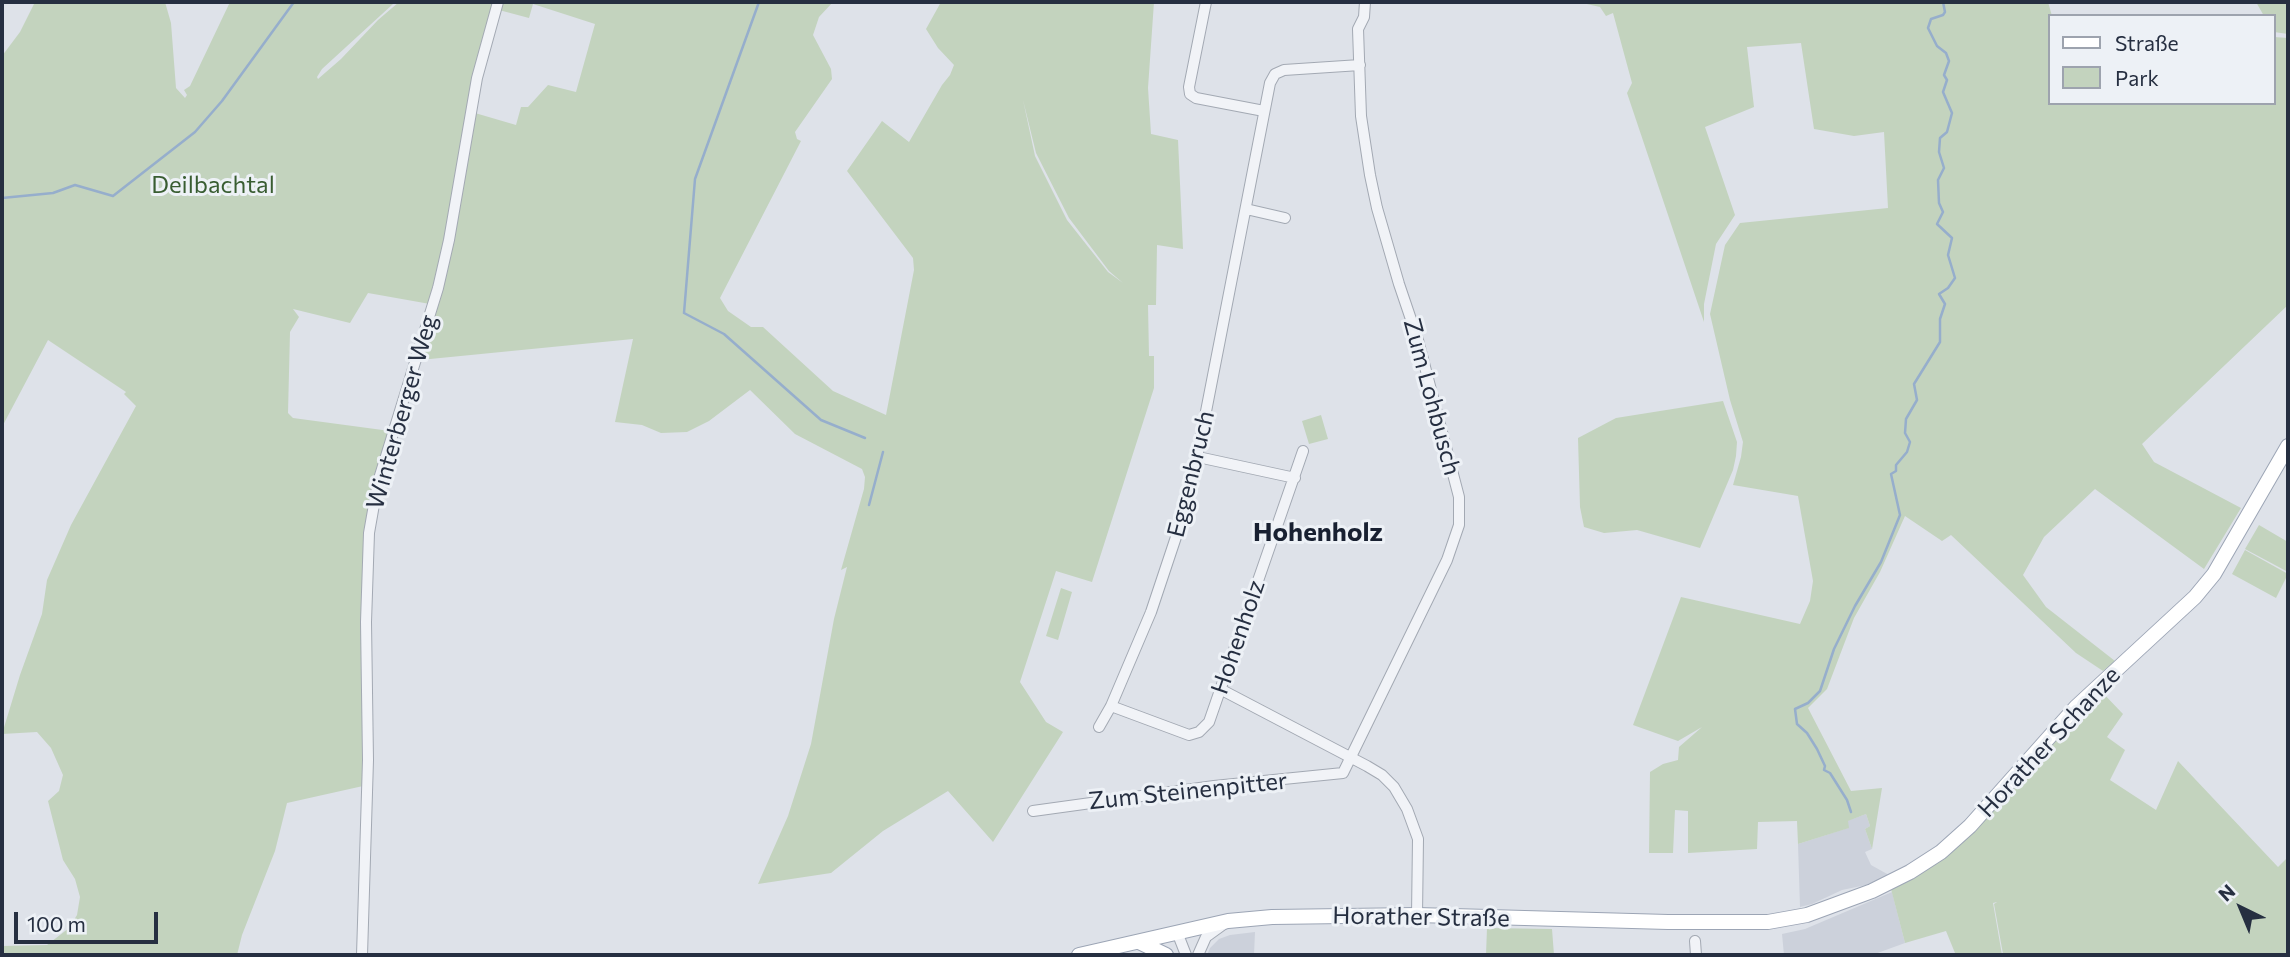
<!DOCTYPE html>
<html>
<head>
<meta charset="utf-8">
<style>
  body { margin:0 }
  #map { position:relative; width:2290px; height:957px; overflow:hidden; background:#dee2e9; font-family:Commissioner,sans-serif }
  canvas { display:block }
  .frame { position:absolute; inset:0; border:4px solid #262f41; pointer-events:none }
  .legend { position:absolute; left:2048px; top:14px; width:228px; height:91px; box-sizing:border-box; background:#edf1f6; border:2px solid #9da3ae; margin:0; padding:9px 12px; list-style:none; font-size:21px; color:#262f41 }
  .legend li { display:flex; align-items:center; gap:14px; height:35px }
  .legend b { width:35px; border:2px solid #9da3ae }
  .north { position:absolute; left:2206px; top:873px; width:70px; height:70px; -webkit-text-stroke:5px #edf1f6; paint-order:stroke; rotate:317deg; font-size:19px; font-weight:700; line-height:28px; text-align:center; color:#262f41 }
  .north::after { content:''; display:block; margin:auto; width:24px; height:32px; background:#262f41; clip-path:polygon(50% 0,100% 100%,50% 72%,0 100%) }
  .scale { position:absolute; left:14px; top:912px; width:144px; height:32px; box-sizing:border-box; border:4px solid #262f41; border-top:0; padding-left:9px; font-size:21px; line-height:24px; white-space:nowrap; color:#262f41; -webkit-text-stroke:5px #edf1f6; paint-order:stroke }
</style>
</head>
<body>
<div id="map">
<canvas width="2290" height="957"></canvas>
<div class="frame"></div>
<ul class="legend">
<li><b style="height:9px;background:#fff"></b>Straße</li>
<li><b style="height:19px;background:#c3d3be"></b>Park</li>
</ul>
<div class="north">N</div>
<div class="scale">100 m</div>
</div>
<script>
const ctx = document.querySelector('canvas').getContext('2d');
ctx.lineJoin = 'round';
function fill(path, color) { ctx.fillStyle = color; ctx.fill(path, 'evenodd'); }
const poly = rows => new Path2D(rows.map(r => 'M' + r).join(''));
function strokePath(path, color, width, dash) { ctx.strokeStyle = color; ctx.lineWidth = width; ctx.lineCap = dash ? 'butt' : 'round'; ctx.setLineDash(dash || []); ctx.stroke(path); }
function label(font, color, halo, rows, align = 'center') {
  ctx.font = font + ' Commissioner,sans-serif'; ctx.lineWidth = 6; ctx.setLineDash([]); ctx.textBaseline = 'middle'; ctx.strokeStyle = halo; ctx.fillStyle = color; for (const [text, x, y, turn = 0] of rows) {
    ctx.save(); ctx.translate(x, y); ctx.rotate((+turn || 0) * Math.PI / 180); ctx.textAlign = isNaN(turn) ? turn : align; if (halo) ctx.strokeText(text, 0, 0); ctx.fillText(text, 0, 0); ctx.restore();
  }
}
fill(poly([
  [1866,814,1870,826,1865,829,1872,849,1865,852,1871,865,1889,875,1866,885,1842,890,1812,904,1800,907,1798,844,1848,828,1847,821],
  [1892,892,1905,943,1872,955,1784,955,1782,934,1805,929],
  [1255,932,1254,955,1207,955,1210,948,1219,939,1230,935]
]), '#ccd1db');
fill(poly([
  [35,2,165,2,171,23,176,88,185,98,187,95,184,90,190,86,230,2,392,2,393,4,322,69,317,77,318,79,341,59,378,20,399,2,493,2,473,78,446,238,430,304,368,293,350,323,293,309,299,317,290,332,288,413,293,418,390,431,372,492,363,786,287,803,275,851,242,935,237,955,2,955,2,944,3,946,47,945,69,928,77,915,80,897,75,879,63,860,48,801,59,791,63,775,51,748,37,732,2,734,20,675,42,614,47,580,71,525,136,406,124,394,126,392,48,340,2,427,2,56,20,32],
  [502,2,833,2,819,17,813,35,831,69,832,79,795,132,797,139,801,141,720,298,728,311,751,327,763,327,833,391,886,415,914,270,913,258,847,171,882,121,909,142,942,85,950,75,954,65,938,48,926,29,941,2,1154,2,1148,88,1151,134,1178,140,1183,249,1157,245,1156,305,1148,305,1149,356,1154,356,1154,388,1092,582,1056,571,1020,682,1046,722,1063,732,993,842,948,791,883,831,831,873,758,884,788,816,811,744,834,619,847,567,841,570,864,489,865,477,862,469,795,434,750,390,709,421,687,432,661,433,642,425,615,422,633,339,420,360,475,113,516,125,521,107,528,107,548,85,576,92,595,24,533,4,529,18,499,10],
  [1023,100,1036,153,1069,218,1109,271,1123,283,1108,272,1067,220,1035,156],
  [1578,2,2048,2,2052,16,2050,16,2050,103,2274,103,2274,37,2288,38,2288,305,2142,444,2154,462,2241,508,2204,569,2095,489,2044,537,2023,575,2046,607,2115,661,2103,671,2076,653,1951,535,1942,541,1905,516,1880,572,1854,618,1827,689,1808,708,1851,791,1882,788,1872,849,1865,829,1870,826,1866,814,1848,821,1849,828,1798,844,1797,821,1758,822,1757,849,1688,853,1688,811,1675,810,1673,853,1649,853,1650,772,1663,764,1678,760,1679,747,1702,727,1678,741,1633,725,1681,597,1800,624,1810,601,1813,581,1798,496,1733,485,1741,457,1743,442,1730,400,1710,314,1725,245,1740,223,1888,208,1884,132,1854,136,1814,129,1801,43,1747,47,1754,107,1705,127,1735,215,1716,244,1704,304,1704,322,1627,93,1632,83,1613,13,1606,16,1600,7],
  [2256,2,2288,2,2288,34,2274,32,2274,16,2264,16],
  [1723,401,1737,442,1736,456,1733,470,1700,548,1637,530,1604,533,1584,527,1580,507,1578,438,1616,418],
  [1321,415,1328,439,1309,444,1302,421],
  [2259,525,2288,542,2288,572,2245,549],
  [2245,550,2288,574,2276,598,2232,574],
  [1061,588,1072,592,1058,640,1046,636],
  [2100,690,2123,714,2107,737,2125,750,2110,780,2156,810,2178,761,2278,867,2288,857,2288,955,2007,955,2003,954,1994,904,1997,902,1993,903,2002,955,1955,953,1946,931,1905,943,1891,889,1913,876],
  [1487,928,1552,929,1554,955,1486,955]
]), '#c3d3be');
strokePath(poly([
  [759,2,695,179,684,313,724,334,821,420,865,438],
  [2,198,53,193,75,185,113,196,195,132,222,101,294,2],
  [869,505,883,452],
  [1851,812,1847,800,1830,773,1824,770,1825,766,1817,749,1807,733,1797,724,1795,709,1808,703,1820,691,1834,649,1855,606,1881,562,1900,515,1891,474,1896,471,1896,465,1907,452,1910,442,1905,433,1906,419,1917,400,1914,384,1940,342,1940,319,1945,304,1939,294,1948,288,1955,278,1948,255,1952,238,1937,224,1943,212,1939,203,1938,180,1944,168,1939,152,1940,138,1947,132,1952,113,1943,92,1947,80,1944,75,1949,61,1946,53,1937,46,1928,28,1931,19,1943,15,1945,12,1943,2]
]), '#96aecc', 2.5);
const minor = poly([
  [1206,2,1189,87,1190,94,1196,98,1264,111],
  [1246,209,1285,218],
  [1198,457,1295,478],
  [1220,689,1367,766,1382,775,1394,787,1407,809,1418,839,1417,915],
  [1111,706,1189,735,1199,732,1209,722,1303,451],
  [1099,727,1111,706,1151,612,1180,525,1194,473,1270,83,1275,74,1284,70,1360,65],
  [1033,811,1214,786,1343,773,1447,560,1459,525,1459,497,1418,340,1399,284,1377,208,1370,175,1361,116,1358,29,1364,17,1365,2],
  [1177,932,1186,955],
  [1695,941,1696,955],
  [362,955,368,760,366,622,369,533,378,482,438,288,449,240,477,78,498,2],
  [1198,955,1206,937,1224,924]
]);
const major = poly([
  [1139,942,1166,955],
  [1079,955,1228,921,1272,917,1417,915,1668,922,1768,922,1807,915,1872,891,1910,872,1941,852,1970,826,2076,707,2195,597,2214,574,2288,446]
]);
strokePath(minor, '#a3a9b3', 12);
strokePath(major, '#9ca5b5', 16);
strokePath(minor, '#f1f3f7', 10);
strokePath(major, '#fff', 14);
label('24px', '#395d32', '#edf1f6', [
  ["Deilbachtal",213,185]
]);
label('24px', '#262f41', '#edf1f6', [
  ["Zum Lohbusch",1432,397,75],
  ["Winterberger Weg",402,412,-74],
  ["Eggenbruch",1191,474,-76],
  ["Hohenholz",1238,637,-71],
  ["Horather Schanze",2049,742,-47],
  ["Zum Steinenpitter",1188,791,-6],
  ["Horather Straße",1421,917,1]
]);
label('bold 26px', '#182031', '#edf1f6', [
  ["Hohenholz",1318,532]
]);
</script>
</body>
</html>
